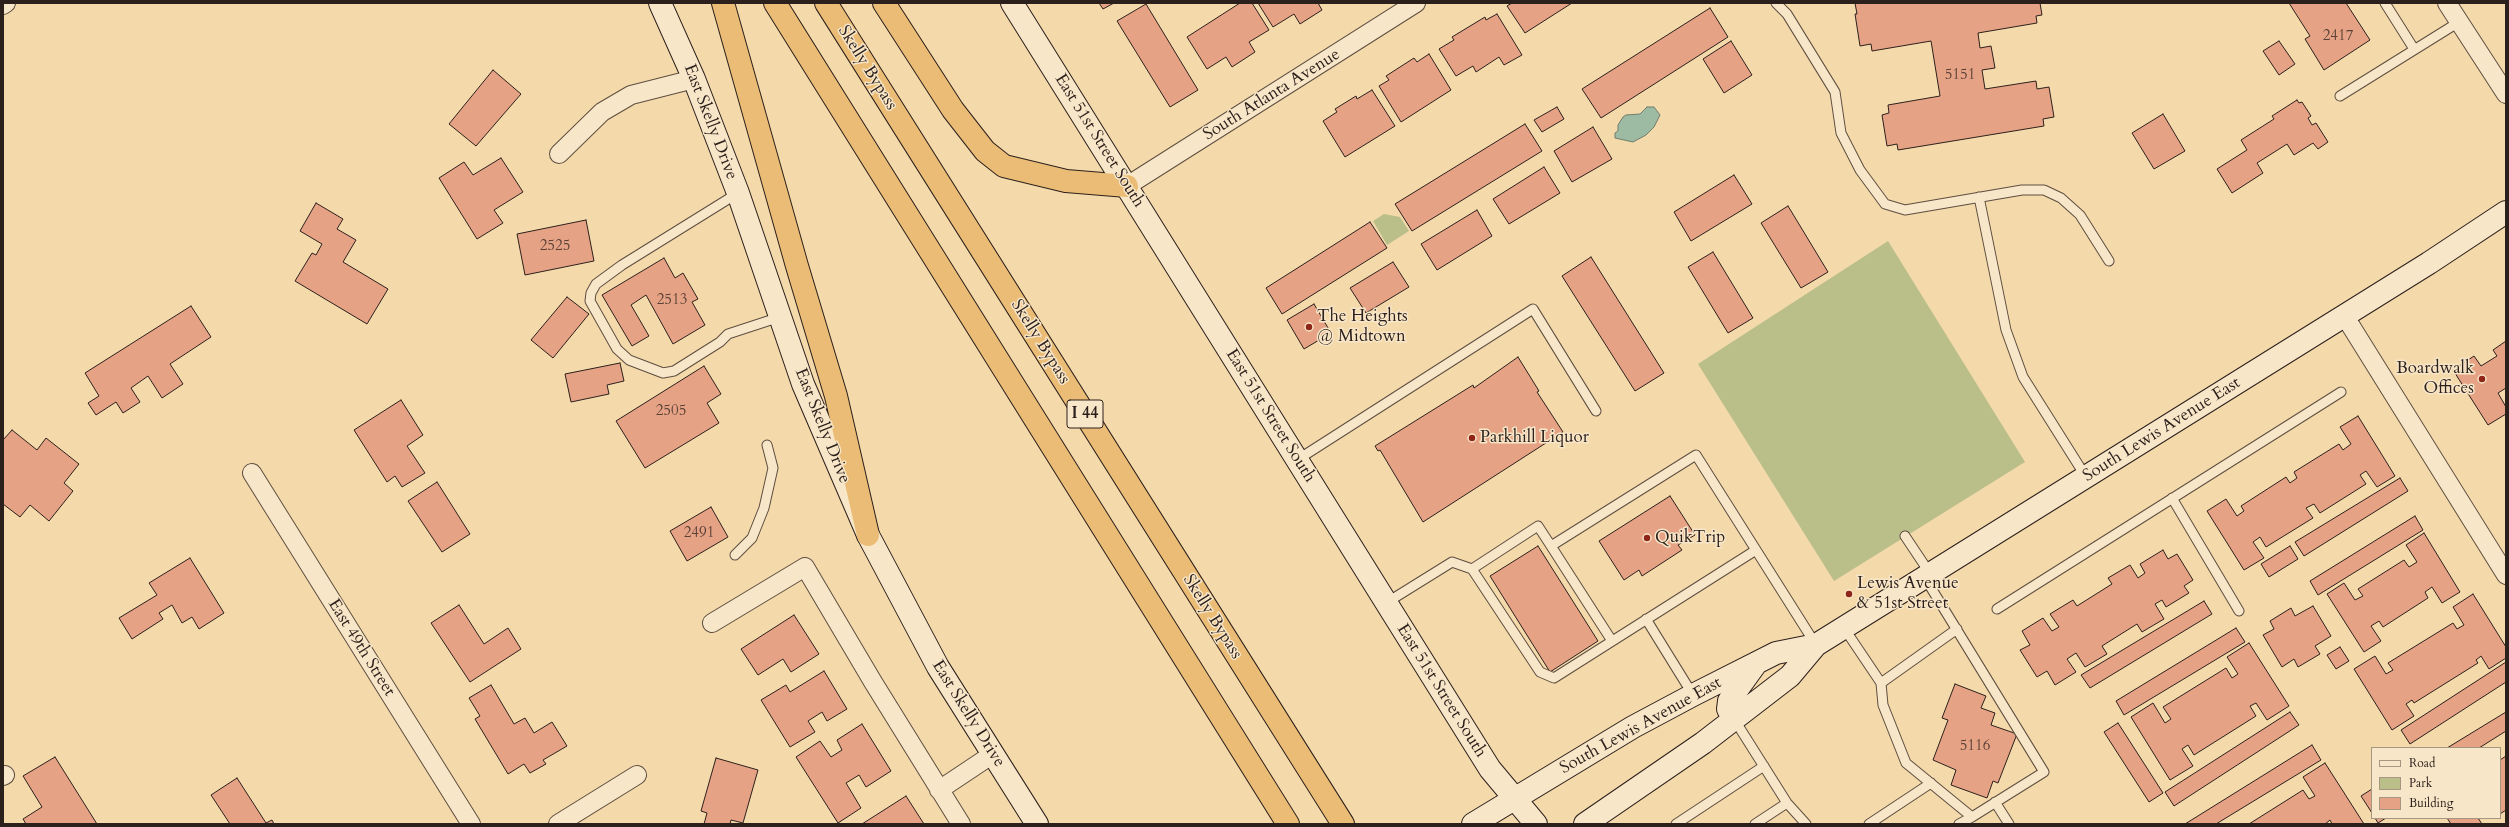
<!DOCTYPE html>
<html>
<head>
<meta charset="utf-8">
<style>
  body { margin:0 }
  #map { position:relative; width:2509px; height:827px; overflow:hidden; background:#f4d9aa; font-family:Cardo,serif }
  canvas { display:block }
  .frame { position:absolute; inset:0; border:4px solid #2c201c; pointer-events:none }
  .legend { position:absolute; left:2371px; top:747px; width:130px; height:72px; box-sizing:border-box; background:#f8e6c8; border:1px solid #a69783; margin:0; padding:5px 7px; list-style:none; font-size:12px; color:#2c201c }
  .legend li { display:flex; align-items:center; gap:8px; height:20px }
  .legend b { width:20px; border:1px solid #a69783 }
</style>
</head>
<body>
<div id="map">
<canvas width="2509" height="827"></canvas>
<div class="frame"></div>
<ul class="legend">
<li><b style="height:5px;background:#f8e6c8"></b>Road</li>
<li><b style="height:11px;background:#babf8a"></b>Park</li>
<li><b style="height:11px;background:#e5a285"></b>Building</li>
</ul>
</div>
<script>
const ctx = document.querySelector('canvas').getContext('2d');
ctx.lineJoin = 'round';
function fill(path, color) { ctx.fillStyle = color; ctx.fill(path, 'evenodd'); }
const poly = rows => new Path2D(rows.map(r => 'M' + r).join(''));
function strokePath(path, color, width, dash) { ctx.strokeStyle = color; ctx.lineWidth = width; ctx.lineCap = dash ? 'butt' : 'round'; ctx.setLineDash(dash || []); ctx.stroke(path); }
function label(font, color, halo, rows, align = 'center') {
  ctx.font = font + ' Cardo,serif'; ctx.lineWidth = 3; ctx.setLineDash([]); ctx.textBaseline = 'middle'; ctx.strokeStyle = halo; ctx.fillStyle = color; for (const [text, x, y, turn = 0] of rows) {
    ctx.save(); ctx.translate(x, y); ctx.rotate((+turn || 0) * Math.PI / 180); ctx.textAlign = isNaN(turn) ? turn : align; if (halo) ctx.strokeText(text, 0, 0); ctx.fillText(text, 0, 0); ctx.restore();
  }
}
fill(poly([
  [1384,214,1400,217,1409,231,1387,245,1373,221],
  [1888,241,2025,462,1834,581,1698,364]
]), '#babf8a');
const water = poly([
  [1647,107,1654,107,1660,115,1654,127,1646,135,1633,142,1615,138,1615,133,1618,131,1618,125,1623,117,1626,115,1640,114,1647,107]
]);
fill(water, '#9dbba3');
strokePath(water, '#707d6d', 1);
const building = poly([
  [1099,3,1114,3,1103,9,1099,3],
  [1240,3,1252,3,1269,30,1249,42,1255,52,1232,67,1226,57,1207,69,1187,37,1240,3],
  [1258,3,1318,3,1322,10,1300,24,1294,14,1273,27,1258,3],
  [1512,3,1572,3,1525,33,1507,6,1512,3],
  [1855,3,2040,3,2042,15,2036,16,2037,23,1978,33,1980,48,1991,46,1995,68,1982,70,1985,89,2036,81,2037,89,2049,87,2054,117,2043,119,2044,126,1898,150,1897,144,1887,146,1882,115,1889,113,1888,105,1940,96,1931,41,1872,51,1871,44,1860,46,1855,14,1857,14,1855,3],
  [2289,3,2346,3,2370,40,2324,70,2305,39,2310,36,2289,3],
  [1146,4,1198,90,1170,107,1117,21,1146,4],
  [1710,8,1728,37,1601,118,1582,89,1710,8],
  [1497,14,1522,55,1504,65,1499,57,1476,72,1473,66,1456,76,1439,49,1454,40,1452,37,1485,17,1486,20,1497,14],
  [1731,41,1752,75,1724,93,1703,59,1731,41],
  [2279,41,2295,64,2279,75,2263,51,2279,41],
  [1429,54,1451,90,1401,122,1379,86,1389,80,1386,76,1414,58,1417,62,1429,54],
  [493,70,521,94,476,146,449,124,493,70],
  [1372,90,1395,126,1345,157,1323,121,1337,112,1335,109,1356,96,1357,99,1372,90],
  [2297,100,2299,103,2302,102,2311,116,2308,118,2312,125,2316,123,2328,142,2318,149,2313,143,2294,155,2287,144,2257,163,2263,173,2232,193,2217,169,2247,150,2241,140,2274,119,2272,116,2297,100],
  [1557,107,1564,119,1542,132,1534,120,1557,107],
  [2163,114,2185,151,2154,169,2132,133,2163,114],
  [1525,124,1542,151,1412,231,1395,204,1525,124],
  [1593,127,1612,159,1572,182,1554,151,1593,127],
  [501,158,523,192,494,210,503,223,477,239,439,178,464,162,473,175,501,158],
  [1544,167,1560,193,1509,224,1493,199,1544,167],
  [1734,175,1752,204,1691,241,1674,212,1734,175],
  [316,203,343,219,337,229,356,240,343,262,388,289,367,324,295,281,312,253,316,255,322,244,300,231,316,203],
  [1788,206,1828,272,1801,288,1761,223,1788,206],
  [1477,210,1492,236,1437,270,1421,244,1477,210],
  [586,220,594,261,525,275,517,234,586,220],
  [1370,222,1387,248,1282,314,1266,288,1370,222],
  [1713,252,1753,318,1728,333,1688,267,1713,252],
  [1591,257,1664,373,1635,391,1562,276,1591,257],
  [664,258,675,278,683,273,698,299,692,302,705,325,673,344,646,295,631,305,649,336,632,346,602,295,664,258],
  [1393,262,1409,287,1366,313,1350,288,1393,262],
  [567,297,589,314,553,358,531,340,567,297],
  [1314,304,1331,333,1304,349,1287,320,1314,304],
  [191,306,211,337,170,364,183,384,162,398,148,376,131,388,140,402,123,413,116,402,96,415,88,403,99,396,85,373,191,306],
  [2506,341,2506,388,2498,393,2506,407,2506,414,2488,425,2453,370,2474,356,2481,366,2497,356,2493,350,2506,341],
  [1518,357,1539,391,1537,392,1563,432,1423,522,1380,450,1378,451,1375,446,1473,385,1474,388,1518,357],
  [620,363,624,381,607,385,609,394,571,402,565,374,620,363],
  [704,366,721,394,707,403,719,423,645,468,616,421,704,366],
  [401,400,423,435,407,446,425,473,402,487,395,476,387,482,354,430,401,400],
  [2358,416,2395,476,2377,487,2366,471,2360,475,2366,484,2320,513,2314,504,2306,508,2313,518,2266,547,2260,537,2253,542,2264,558,2244,570,2207,511,2226,499,2237,516,2244,511,2241,506,2286,477,2290,483,2297,478,2294,472,2339,444,2343,450,2351,444,2340,427,2358,416],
  [12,430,37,450,46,438,79,464,64,483,73,491,49,521,30,505,20,517,3,504,3,440,12,430],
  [2400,478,2408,491,2304,556,2295,542,2400,478],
  [437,482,470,534,442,552,408,501,437,482],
  [1670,496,1695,535,1678,545,1682,550,1642,576,1639,570,1624,580,1599,541,1670,496],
  [711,507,728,537,687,561,670,531,711,507],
  [2415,516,2423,530,2318,595,2310,581,2415,516],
  [2424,533,2460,592,2442,603,2432,587,2425,592,2428,598,2383,627,2379,621,2371,626,2381,641,2364,652,2327,594,2344,583,2355,600,2363,596,2358,589,2404,560,2409,567,2417,562,2406,545,2424,533],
  [1538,546,1598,641,1550,672,1490,576,1538,546],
  [2290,546,2298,559,2269,577,2261,564,2290,546],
  [2163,550,2168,559,2177,554,2193,580,2184,586,2189,593,2166,607,2162,600,2155,604,2164,619,2142,632,2137,624,2102,646,2107,654,2085,667,2076,653,2067,659,2076,672,2055,685,2047,671,2037,677,2020,650,2030,645,2022,631,2043,618,2052,631,2059,627,2050,614,2073,600,2077,606,2112,584,2108,578,2130,565,2138,578,2145,573,2140,564,2163,550],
  [190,558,224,613,199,629,192,617,182,623,172,605,159,613,163,619,132,639,119,618,157,595,149,583,190,558],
  [2473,594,2506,647,2506,658,2489,669,2481,656,2476,660,2478,663,2414,703,2412,700,2406,704,2414,716,2392,730,2354,669,2375,656,2386,674,2393,670,2388,663,2453,623,2457,629,2464,625,2453,607,2473,594],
  [2204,601,2212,614,2090,688,2081,675,2204,601],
  [459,605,484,644,508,628,521,649,470,682,431,623,459,605],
  [2313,606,2331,636,2315,646,2320,654,2298,667,2294,659,2282,667,2263,635,2274,629,2270,621,2291,608,2295,616,2313,606],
  [794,615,819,654,791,672,783,659,758,675,741,649,794,615],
  [2236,628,2245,642,2124,715,2116,701,2236,628],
  [2249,643,2289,706,2267,720,2256,703,2250,706,2256,716,2194,755,2188,745,2182,749,2193,766,2170,780,2131,717,2153,703,2165,723,2171,719,2163,707,2226,668,2232,678,2238,674,2227,657,2249,643],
  [2340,647,2349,661,2336,669,2327,655,2340,647],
  [2506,662,2506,682,2410,744,2401,730,2506,662],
  [824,671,847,709,827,721,822,712,808,721,815,732,790,747,761,700,786,685,790,692,824,671],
  [1955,684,1986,696,1981,708,1995,713,1991,725,2017,734,1998,783,1993,781,1987,798,1951,785,1956,770,1933,760,1948,720,1942,718,1955,684],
  [491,685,514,724,525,718,534,733,552,722,567,746,543,760,546,764,530,773,524,764,508,774,475,719,480,716,469,698,491,685],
  [2290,712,2299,725,2174,806,2165,792,2290,712],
  [2506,712,2506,731,2479,748,2447,748,2506,712],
  [2118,723,2163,793,2149,802,2104,732,2118,723],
  [862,724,891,771,866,787,859,775,846,783,861,808,838,823,796,757,820,741,831,757,842,750,837,740,862,724],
  [2312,745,2321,760,2216,824,2185,824,2312,745],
  [2506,756,2506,810,2500,814,2500,760,2506,756],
  [55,757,97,824,26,824,23,819,42,807,23,776,55,757],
  [716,758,758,770,743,823,731,820,730,824,704,824,707,813,701,811,716,758],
  [2325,763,2364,824,2332,824,2330,820,2325,824,2249,824,2303,790,2309,799,2315,796,2303,777,2325,763],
  [237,778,266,823,272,820,274,824,230,824,211,795,237,778],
  [2372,789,2372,813,2361,796,2372,789],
  [906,796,924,824,862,824,906,796],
  [2375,818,2386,818,2378,823,2375,818],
  [2447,818,2478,818,2482,824,2451,824,2447,818]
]);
fill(building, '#e5a285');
strokePath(building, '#2c201c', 1);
const lane = poly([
  [1776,3,1787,14,1835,92,1841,133,1860,170,1885,204,1905,210,2022,190,2044,190,2061,198,2080,215,2109,261],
  [2385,3,2414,49],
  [2340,96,2459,22],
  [738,193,622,265,596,284,591,293,590,301,617,349,629,360,663,373,674,371,720,342,728,334,780,317],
  [1979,197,2006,330,2023,377,2086,477],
  [1297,460,1533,309,1596,411],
  [2172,498,2239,611],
  [1905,536,1931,575],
  [1551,546,1612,641],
  [735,555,752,538,764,508,773,468,767,445],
  [1472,569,1540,672,1554,678,1756,550],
  [1386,603,1452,562,1472,569,1538,526,1551,546,1696,455,1816,645],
  [1997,609,2341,392],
  [1646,619,1693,695],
  [1844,628,1881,683,1883,705,1906,763,1972,817,2044,772,1925,578],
  [1881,683,1957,629],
  [1734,719,1787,803,1806,824],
  [1995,802,2009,824],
  [1676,824,1764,766],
  [1755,824,1787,803],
  [1869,824,1931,783],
  [1959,824,1972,817]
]);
const street = poly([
  [2447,3,2506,94],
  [3,5,6,3],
  [559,154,602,112,631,95,694,79],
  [1127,186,1416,3],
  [2344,315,2506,575],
  [252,473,471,824],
  [712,623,805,567,873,682,961,824],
  [3,776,5,775],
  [939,790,993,754],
  [558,824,637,775]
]);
const secondary = poly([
  [660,3,694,79,738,193,803,384,868,535,938,667,1037,824],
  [1012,3,1490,769,1536,824],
  [1734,719,1728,709,1729,701,1755,665],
  [1473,824,1633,727,1693,695,1776,653,1816,645],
  [1585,824,1703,743,1790,676,1816,645,2429,263,2506,212]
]);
const highway = poly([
  [723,3,797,266,836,396,868,535],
  [775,3,1288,824],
  [826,3,1343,824],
  [884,3,953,110,985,151,1004,166,1066,181,1127,186]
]);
strokePath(lane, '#5e4e40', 11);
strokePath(street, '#5e4e40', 20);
strokePath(secondary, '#2c201c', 24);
strokePath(highway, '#2c201c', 24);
strokePath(lane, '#f8e6c8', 9);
strokePath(street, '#f8e6c8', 18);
strokePath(secondary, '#f8e6c8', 22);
strokePath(highway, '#eabc75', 22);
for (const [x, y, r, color] of [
  [1309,327,4,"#8f2418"],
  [2482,379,4,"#8f2418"],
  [1472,438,4,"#8f2418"],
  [1647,538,4,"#8f2418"],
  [1849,594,4,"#8f2418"]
]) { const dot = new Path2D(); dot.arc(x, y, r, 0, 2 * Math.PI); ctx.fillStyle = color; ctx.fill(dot); strokePath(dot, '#f8e6c8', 1.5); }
label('15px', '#5a4036', null, [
  ["2417",2338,37],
  ["5151",1960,76],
  ["2525",555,247],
  ["2513",672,301],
  ["2505",671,412],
  ["2491",699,534],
  ["5116",1975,747]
]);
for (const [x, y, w] of [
  [1085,414,36]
]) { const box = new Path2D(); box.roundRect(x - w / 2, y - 14, w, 28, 3); ctx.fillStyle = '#f8e6c8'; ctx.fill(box); strokePath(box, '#2c201c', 1); }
label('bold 16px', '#2c201c', null, [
  ["I 44",1085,414]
]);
label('17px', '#2c201c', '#f8e6c8', [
  ["Skelly Bypass",867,68,58],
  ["South Atlanta Avenue",1272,95,-32],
  ["East Skelly Drive",710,122,69],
  ["East 51st Street South",1099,141,58],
  ["Skelly Bypass",1040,342,58],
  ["East 51st Street South",1270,416,58],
  ["East Skelly Drive",822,426,68],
  ["South Lewis Avenue East",2162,430,-32],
  ["Skelly Bypass",1212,617,58],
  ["East 49th Street",361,648,58],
  ["East 51st Street South",1441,691,58],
  ["East Skelly Drive",968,714,58],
  ["South Lewis Avenue East",1641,726,-29]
]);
label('17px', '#2c201c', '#f8e6c8', [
  ["The Heights",1317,317],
  ["@ Midtown",1317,337],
  ["Boardwalk",2474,369,"right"],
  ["Offices",2474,389,"right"],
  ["Parkhill Liquor",1480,438],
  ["QuikTrip",1655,538],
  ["Lewis Avenue",1857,584],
  ["& 51st Street",1857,604]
], 'left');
</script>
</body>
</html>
